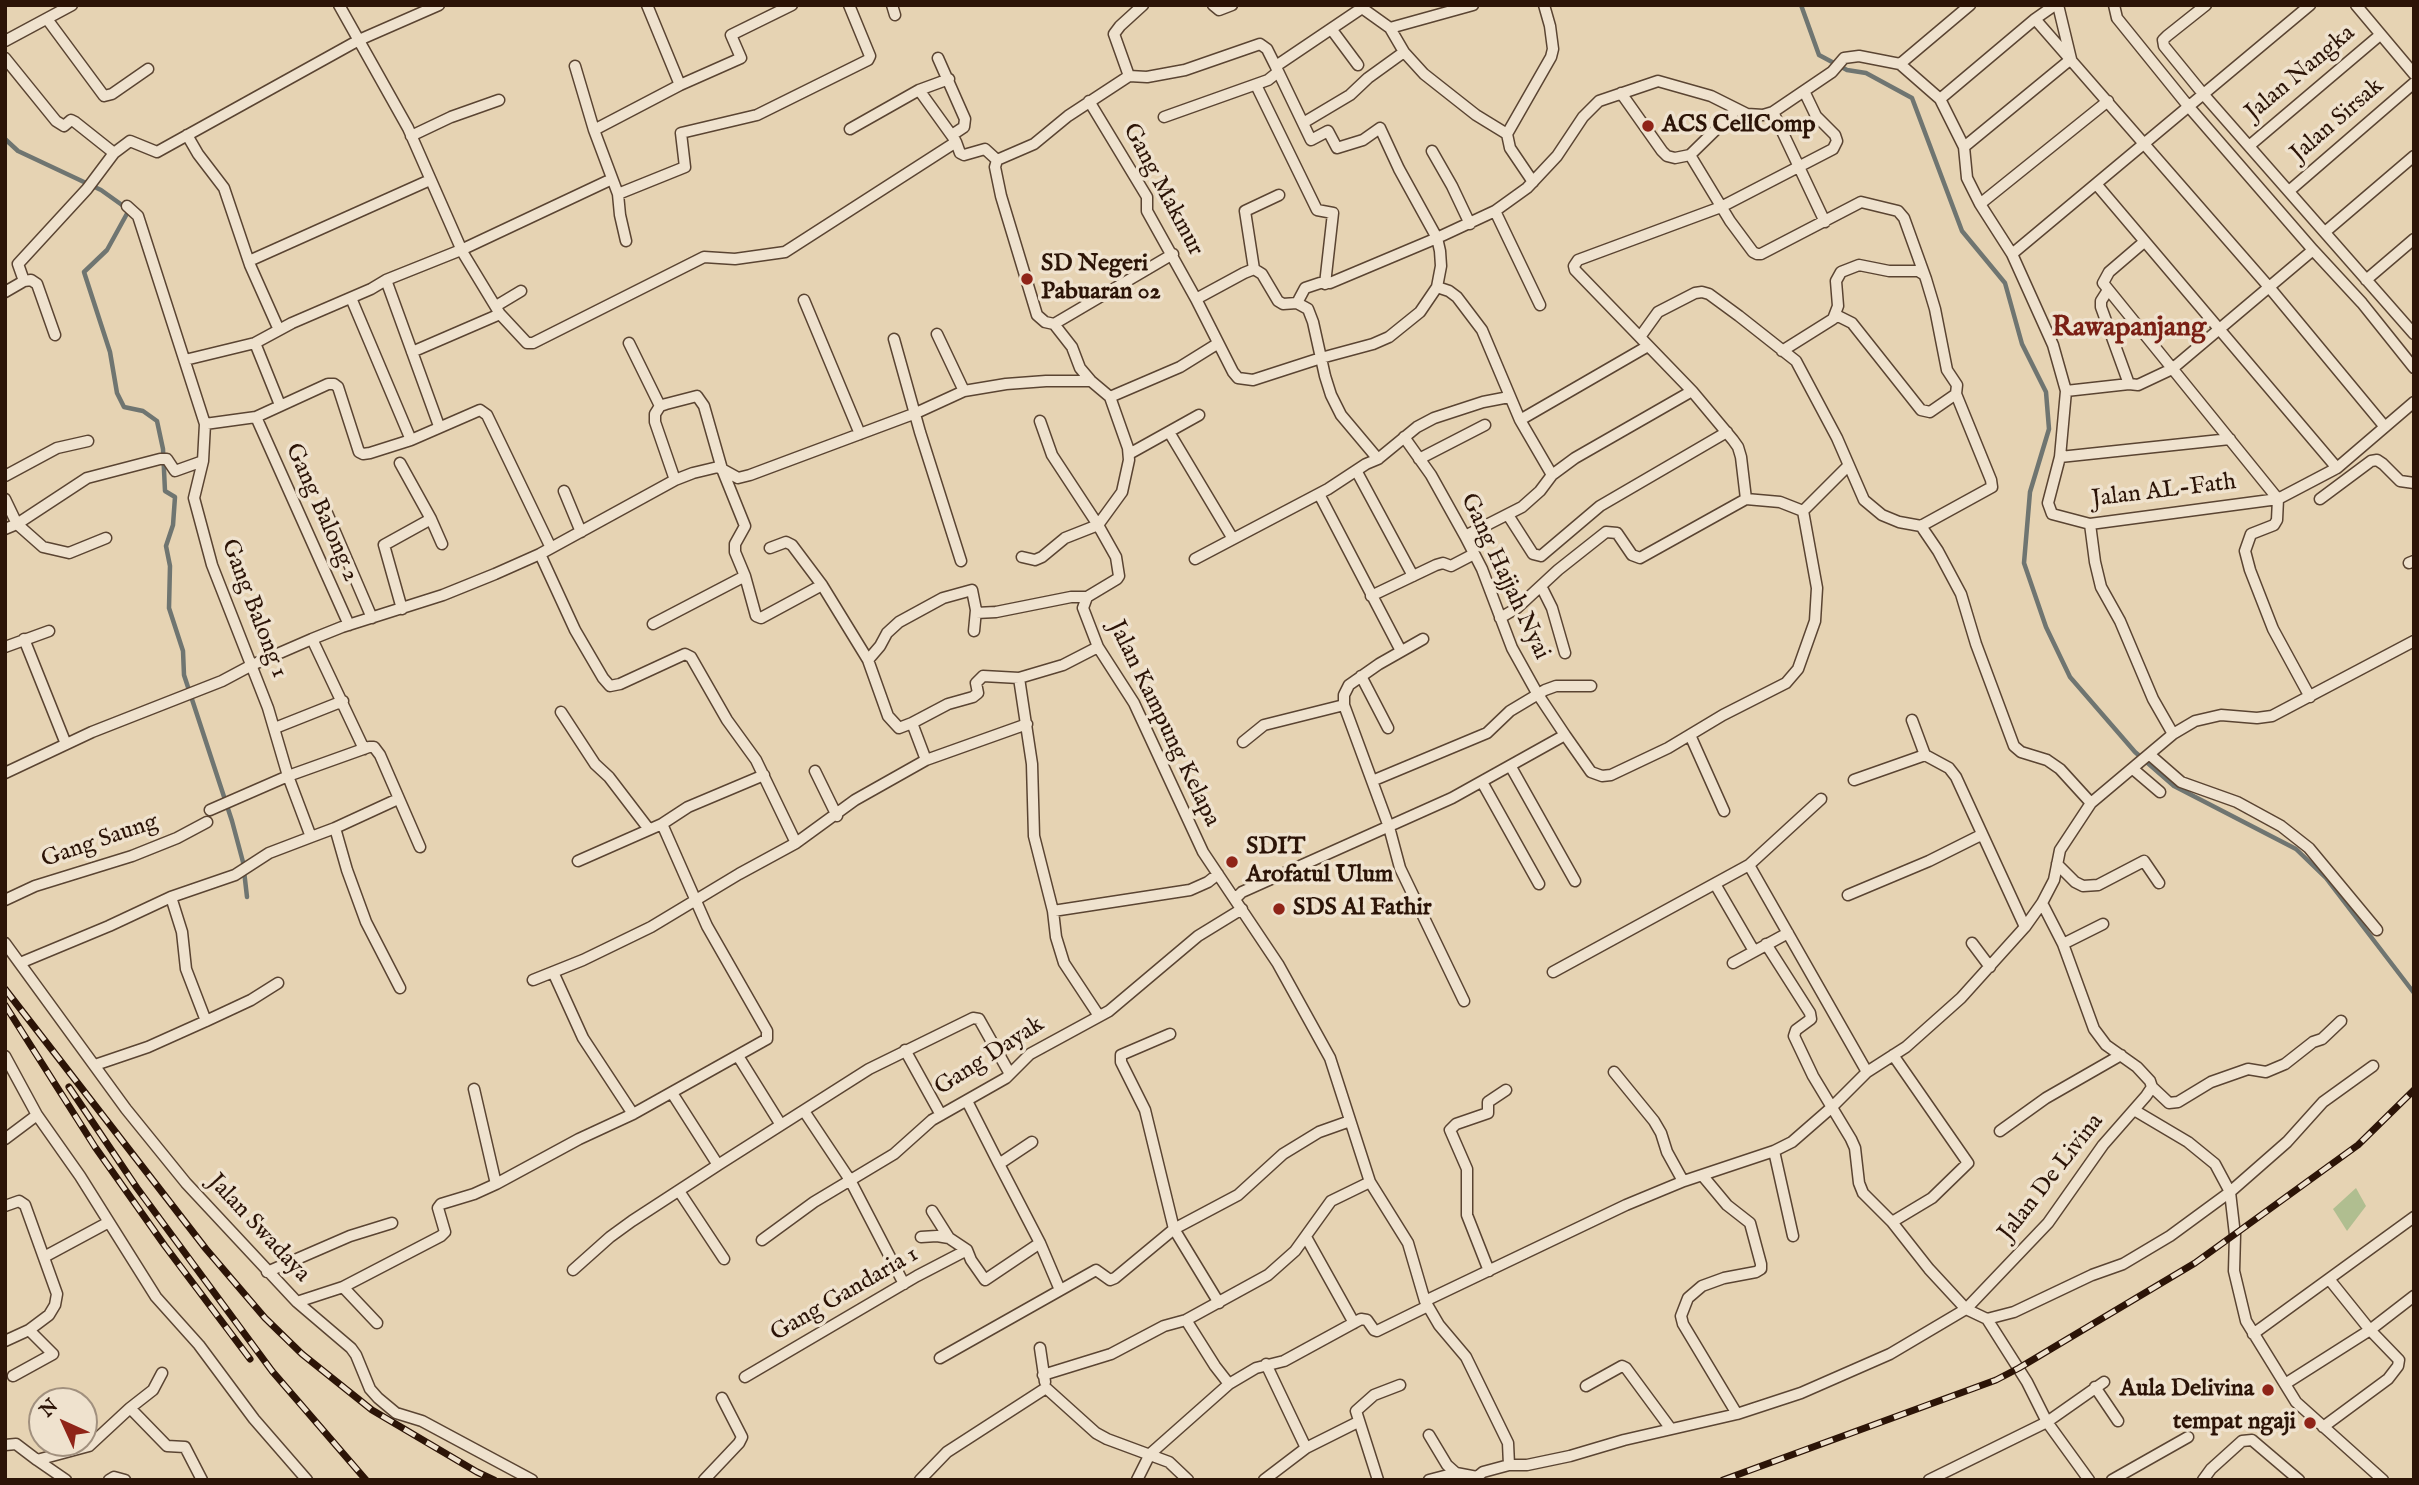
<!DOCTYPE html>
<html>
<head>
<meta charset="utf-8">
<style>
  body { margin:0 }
  #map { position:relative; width:2419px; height:1485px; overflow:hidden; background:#e6d3b3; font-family:"IM FELL English",serif }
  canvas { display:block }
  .frame { position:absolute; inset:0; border:7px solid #2c1407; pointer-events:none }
  .north { position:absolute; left:28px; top:1387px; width:70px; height:70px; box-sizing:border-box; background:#efe2ce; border:2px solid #a1907e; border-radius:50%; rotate:315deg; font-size:19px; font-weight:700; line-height:28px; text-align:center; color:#2c1407 }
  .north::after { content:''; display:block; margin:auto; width:24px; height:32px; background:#8f2418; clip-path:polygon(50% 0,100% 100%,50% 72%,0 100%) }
</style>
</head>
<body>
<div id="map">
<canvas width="2419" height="1485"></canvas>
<div class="frame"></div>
<div class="north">N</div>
</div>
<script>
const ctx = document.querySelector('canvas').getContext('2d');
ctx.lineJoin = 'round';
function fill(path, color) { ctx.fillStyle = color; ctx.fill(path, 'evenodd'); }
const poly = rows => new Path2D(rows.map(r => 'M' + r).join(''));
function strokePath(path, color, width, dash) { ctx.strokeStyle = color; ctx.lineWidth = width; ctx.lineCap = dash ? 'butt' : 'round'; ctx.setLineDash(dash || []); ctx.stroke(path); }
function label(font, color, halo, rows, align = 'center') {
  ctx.font = font + ' "IM FELL English",serif'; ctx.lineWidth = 7; ctx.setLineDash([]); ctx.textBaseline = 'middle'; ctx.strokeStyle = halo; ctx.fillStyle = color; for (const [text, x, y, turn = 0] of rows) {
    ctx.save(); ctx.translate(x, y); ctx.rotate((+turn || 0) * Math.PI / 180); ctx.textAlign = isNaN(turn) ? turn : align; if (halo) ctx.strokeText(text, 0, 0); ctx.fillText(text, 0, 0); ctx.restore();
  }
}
fill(poly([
  [2356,1188,2366,1206,2347,1231,2333,1209]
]), '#b0be90');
strokePath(poly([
  [1801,5,1819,55,1847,70,1866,73,1912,98,1962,231,2005,283,2022,344,2046,392,2049,429,2030,492,2024,563,2046,627,2070,677,2135,752,2174,786,2296,849,2326,878,2414,993],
  [5,139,18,151,101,190,129,210,107,250,84,272,110,352,117,393,124,407,143,411,157,421,163,449,165,491,175,497,173,525,166,546,170,566,169,608,183,651,184,675,232,821,243,862,247,897]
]), '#6f7571', 4.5);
const minor = poly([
  [339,5,408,128,463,253,500,314,527,343,533,343,704,257,735,259,785,252,956,142,960,153,964,155,985,149,997,160],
  [647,5,680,85],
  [892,5,895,15],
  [1213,5,1219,10,1232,5],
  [2114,5,2117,18,2189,107,2313,250,2362,303,2414,368],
  [2206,5,2167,36,2163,40,2164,46,2204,95,2414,334],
  [2356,5,2414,74],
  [1362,8,1390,28,1473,5],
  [47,19,104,96,112,94,148,69],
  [2035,19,2269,287,2385,427],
  [1390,28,1404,52,1424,74,1476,115,1507,134],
  [1332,30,1358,65,1356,62],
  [5,41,72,5],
  [5,58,56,121,64,126,71,120,75,122,114,153],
  [938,58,965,119,964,127,952,135],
  [1900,64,1970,5],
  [1275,65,1311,140,1328,131,1337,148,1363,140,1380,128,1399,169,1437,238,1330,283,1320,283,1305,288,1297,303],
  [575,66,594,130,680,85,741,58,731,35,792,5],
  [1129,76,1068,116,1034,144,997,160,995,167,1001,196,1037,315,1045,322,1054,324,1072,347,1080,368,1091,381,1110,397,1128,448,1129,460,1122,492,1098,525,1116,557,1119,576,1117,579,1087,597,1083,608,1098,647,1134,703,1203,852,1278,964,1330,1058,1370,1182,1408,1243,1425,1301,1439,1325,1466,1357,1508,1443,1509,1465,1483,1472,1477,1477,1477,1480],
  [1129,76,1147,77,1185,70,1260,44,1267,49,1275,65,1279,64,1362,8,1359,5],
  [1129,76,1114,34,1120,26,1143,5],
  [1256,85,1317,210,1333,213,1325,284],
  [919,90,955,140],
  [1621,93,1662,151,1667,156,1675,158,1690,155,1737,109],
  [1940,99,2035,19,2055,5],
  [1089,101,1147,197,1147,211,1196,299],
  [1773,112,1825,222],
  [1164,117,1268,80,1278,72],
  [1303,123,1350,95,1368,78,1404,52],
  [850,129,919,90,949,79],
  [594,130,618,194,620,215,626,241],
  [187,135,198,154,224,188,250,265,279,330],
  [411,136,451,117,499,100],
  [2249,146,2380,35],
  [1964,147,2071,59,2058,5],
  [1432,151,1452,186,1470,224],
  [1690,155,1730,221,1753,252,1757,254,1761,254,1861,202,1898,211,1904,218,1926,279,1935,309,1947,370,1957,385,1956,394,1930,412,1921,410,1852,323,1836,315],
  [1533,182,1510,148,1507,134,1551,57,1553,49,1550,26,1544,5],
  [2097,185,2337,468],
  [2289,191,2414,83],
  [618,194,685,167,681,133,757,115,868,60,870,56,849,5],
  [1980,204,2108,101],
  [127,206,138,216,205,424,203,461,194,498,212,565,268,708,288,776,311,837,335,828,347,870,366,922,400,988],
  [1495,211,1540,305],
  [2325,232,2414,156],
  [2144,242,2109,272,2103,283,2278,499,2277,520,2274,525,2251,534,2245,551,2250,570,2273,629,2310,697],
  [2012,254,2310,5],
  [249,261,430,180],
  [1254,269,1245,211,1279,195],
  [386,280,439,426],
  [2366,280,2414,239],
  [24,281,18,264,87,189,114,153,130,141,157,152,359,40,439,5],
  [1437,287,1420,312,1389,337,1373,344,1321,358,1253,380,1238,378,1233,372,1196,299,1244,273,1254,269,1262,274,1278,301,1283,304,1297,303,1308,309,1313,322,1325,376,1331,395,1341,415,1378,459,1417,427,1434,418,1483,402,1509,397],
  [2108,290,2101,301,2101,307,2129,384],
  [5,292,24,281,31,280,37,284,55,335],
  [351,298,411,440,480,410,487,415,551,548],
  [804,300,860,434],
  [496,306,521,291],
  [1054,324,1173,254],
  [937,334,964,391],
  [1640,337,1658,312,1695,293,1702,292,1709,294,1739,316,1796,361,1837,438,1864,500,1882,515,1899,522,1921,526,1938,551,1961,594,1976,644,2014,746,2021,752,2047,760,2060,769,2091,803],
  [894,339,920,432,961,561],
  [255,343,280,405],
  [629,343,660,406],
  [1648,346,1520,420,1482,330,1457,297,1449,291,1437,287,1441,266,1440,251,1437,238,1495,211,1527,188,1557,156,1583,117,1599,101,1658,81,1711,96,1747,114,1763,115,1773,112,1832,72,1844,58,1859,56,1900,64,1940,99,1964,147,1967,178,1980,204,2012,254,2053,345,2066,391,2060,457,2048,503,2052,514,2090,524,2278,499,2337,468,2414,402],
  [1782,351,1833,319,1838,306,1836,281,1841,272,1859,265,1889,271,1918,271,1923,274],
  [412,352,500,314],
  [185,360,255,343,292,323,371,289,386,280,461,250,612,179],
  [2066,391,2129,384,2138,385,2172,369,2313,250],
  [1110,397,1180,367,1217,344],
  [256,417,349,625],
  [1520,420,1552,475,1575,458,1692,391],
  [205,424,256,417,328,384,334,384,338,387,359,452,363,454,370,453,411,440],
  [1169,432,1233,539],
  [1404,437,1431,475,1465,536,1482,569,1512,648,1537,693,1565,735],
  [1129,454,1199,415],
  [2060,457,2230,439],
  [1419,459,1485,425],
  [400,463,431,519,384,545,402,609],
  [1357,472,1413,576],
  [5,476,57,448,88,441],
  [675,480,655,422,655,414,660,406,666,404,697,396,704,406,722,469,745,526,735,544,735,552,745,576,756,616,761,618,822,585],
  [564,491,581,532],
  [1319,494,1401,651],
  [5,499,17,524,43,547,69,553,106,538],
  [1746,499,1741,457,1738,447,1733,440,1692,391,1575,270,1574,266,1578,260,1721,207,1833,149,1837,141,1835,135,1816,116,1804,91],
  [1746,499,1780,502,1803,511,1848,466],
  [2320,499,2371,461,2377,460,2383,464,2400,481,2414,483],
  [327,513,372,618],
  [1508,515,1533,554,1541,556,1600,506,1727,432],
  [431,519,442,544],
  [1921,526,1992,487,1991,480,1956,394],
  [5,529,17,524,87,478,160,459,167,459,175,471,203,461],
  [1465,536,1522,507,1540,491,1552,475],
  [770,548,786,542,792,545,822,585,868,660,888,716,899,728,912,723,948,704,973,697,978,693,976,683,983,676,1019,678,1063,665,1098,647],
  [540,554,575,630,603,678,610,686,620,684,685,654,691,657,727,720,756,760,796,843],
  [1022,557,1035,560,1042,557,1065,538,1098,525,1052,455,1040,421],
  [1195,559,1328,489,1366,464,1378,459],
  [2409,563,2414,561],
  [1541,586,1552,608,1565,653],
  [1371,596,1436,565,1443,563,1451,566,1474,554],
  [976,613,996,612,1071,597,1087,597],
  [1500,618,1517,608,1558,570,1606,532,1617,533,1632,555,1640,558,1746,499],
  [653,624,745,576],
  [24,639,66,744],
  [312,639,364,749],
  [1423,639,1379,664,1349,685,1344,695,1344,705,1389,827,1400,868,1464,1001],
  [5,647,49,631],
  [868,660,880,646,887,633,899,622,943,598,972,590,976,610,974,631],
  [1361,676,1388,728],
  [1019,678,1032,764,1034,836,1053,911,1056,937,1064,963,1099,1016],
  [561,712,595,764,609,777,648,828],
  [1912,720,1925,755],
  [912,723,926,760],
  [275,728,343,701],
  [2173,734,2195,721,2221,715,2257,718,2272,716,2414,641],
  [1690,735,1724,811],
  [1243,742,1264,725,1344,705],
  [2150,755,2181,782,2237,802,2281,826,2309,848,2377,930],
  [1511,767,1575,881],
  [2133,769,2160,792],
  [815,771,837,816],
  [5,773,92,732,222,681,252,665,312,639,342,627,443,595,495,574,540,554,675,480,693,473,718,467,738,478,750,475,916,413,964,391,1006,384,1046,381,1091,381],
  [1854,780,1925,755,1949,768,1956,777,2025,927],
  [1372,781,1487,733,1510,711,1545,690,1556,686,1591,686],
  [1482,782,1539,884],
  [210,810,288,776,369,747,374,747,380,755,420,847],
  [335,828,398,799],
  [578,861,662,824,688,807,764,775],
  [2057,864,2075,882,2083,886,2098,885,2144,861,2159,883],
  [1749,865,1821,799],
  [1715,884,1754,951],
  [1848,895,1929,861,1981,835],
  [171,897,182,932,186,969,206,1021,251,1000,278,983],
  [1235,899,1242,892,1452,798,1565,735,1591,772,1602,776,1611,775,1668,748,1723,715,1786,683,1798,669,1815,621,1817,588,1803,511],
  [5,900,35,886,132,856,177,838,207,822],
  [2042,903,2063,944,2094,1029,2106,1045,2137,1067,2150,1081,2152,1087,2169,1103,2178,1102,2211,1082,2248,1069,2266,1072,2285,1064,2313,1042,2322,1039,2341,1021],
  [1053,911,1190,890,1208,882,1218,874],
  [5,943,126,1109,186,1183,297,1302,351,1348,356,1355,370,1389,378,1398,396,1413,422,1421,532,1480],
  [1972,943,1990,967],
  [1766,944,1810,1013,1811,1019,1796,1030,1794,1036,1813,1076,1851,1139,1855,1148,1859,1183,1863,1193,1892,1222,1929,1269,1966,1309,2048,1223,2103,1145,2146,1096,2152,1087],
  [2063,944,2103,924],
  [20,963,109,926,171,897,235,875,269,853,311,837],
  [1733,963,1788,933],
  [553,972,583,1038,633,1114],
  [1553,972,1749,865,1867,1072],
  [533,980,583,960,651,927,739,874,796,843,855,800,926,760,1027,724],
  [1170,1034,1121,1055,1121,1062,1145,1110,1174,1229,1219,1303],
  [905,1050,941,1115],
  [5,1056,37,1115,80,1176,156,1297,199,1345,254,1419,307,1480],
  [738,1056,781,1125],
  [95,1065,148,1047,206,1021],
  [1614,1072,1654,1121,1661,1133,1667,1152,1683,1181],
  [474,1089,496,1184],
  [967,1101,999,1164,1032,1142],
  [2134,1110,2188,1142,2215,1164,2230,1192,2235,1235,2234,1271,2246,1321,2296,1402,2383,1480],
  [804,1111,850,1180,904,1284],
  [2000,1131,2046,1098,2121,1055],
  [5,1139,37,1115],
  [1774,1151,1793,1236],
  [999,1164,1040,1243],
  [718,1165,869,1069,973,1018,979,1019,1010,1074],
  [1702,1175,1727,1205,1750,1223,1761,1264,1761,1269,1756,1272,1724,1278,1702,1286,1688,1298,1681,1316,1683,1324,1737,1414],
  [679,1191,724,1259],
  [5,1206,19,1201,25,1205,57,1294,55,1305,49,1315,29,1330,5,1341],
  [932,1211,949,1238],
  [1892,1222,1932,1198,1968,1163,1893,1055],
  [921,1237,937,1236,949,1238,967,1250,971,1260,985,1280,1040,1243,1060,1290],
  [1306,1237,1354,1323],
  [762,1240,814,1202,894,1154,932,1120,1006,1078,1030,1054,1109,1011,1198,936,1242,909],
  [44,1257,109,1222],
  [573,1270,610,1237,632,1221,718,1165,672,1093],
  [1489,1271,1467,1215,1467,1169,1450,1130,1456,1124,1488,1113,1488,1102,1506,1090],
  [267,1272,350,1236,392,1223],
  [343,1287,377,1323],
  [1425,1301,1626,1205,1684,1181,1774,1151,1792,1142,1831,1108,1867,1072,1906,1047,1961,998,2025,927,2042,903,2054,880,2060,850,2091,803,2173,734,2153,699,2120,621,2101,587,2095,562,2090,524],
  [297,1302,343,1287,441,1236,445,1232,438,1208,441,1204,474,1194,496,1184,579,1139,633,1114,767,1039,767,1031,707,926,662,824],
  [1987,1319,2027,1382,2047,1422,2089,1480],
  [1186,1320,1215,1366,1229,1384],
  [2253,1334,2414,1217],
  [1040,1348,1045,1382],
  [940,1358,1096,1270,1110,1280,1115,1278,1174,1229,1238,1195,1283,1154,1319,1132,1350,1121],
  [1266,1364,1306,1448],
  [162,1373,153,1390,130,1408,167,1446,185,1447,202,1480],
  [1043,1375,1111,1354,1164,1326,1186,1320,1268,1275,1295,1251,1331,1201,1370,1182],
  [13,1376,53,1354,29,1330],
  [745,1377,917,1276,967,1250],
  [2285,1384,2370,1330,2414,1296],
  [1586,1386,1622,1366,1626,1368,1671,1429],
  [2095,1387,2118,1421],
  [1046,1388,1096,1433,1107,1439,1169,1462,1188,1480],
  [2323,1427,2388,1379,2398,1366,2399,1360,2370,1330,2329,1279],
  [1429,1435,1447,1465,1456,1473],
  [5,1445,16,1444,37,1460,89,1446,130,1408],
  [37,1460,66,1480],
  [1509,1465,1527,1465,1570,1456,1624,1440,1737,1414,1801,1393,1890,1354,1966,1309,1987,1319,2014,1312,2092,1275,2123,1264,2170,1236,2230,1192,2287,1142,2323,1102,2373,1066],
  [109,1480,114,1477,125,1480],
  [704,1480,739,1443,742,1437,722,1398],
  [920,1480,947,1452,1046,1388],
  [1137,1480,1150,1454,1229,1384,1256,1368,1284,1361,1361,1319,1367,1320,1374,1330,1377,1331,1428,1306],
  [1264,1480,1306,1448,1358,1422],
  [1378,1480,1356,1411,1374,1395,1400,1385],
  [1429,1480,1456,1473,1477,1477],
  [1929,1480,2047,1422,2104,1382],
  [2112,1480,2188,1437],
  [2203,1480,2211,1469,2242,1441,2252,1440,2299,1480]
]);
strokePath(minor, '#5a4432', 13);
strokePath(minor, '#efe2ce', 10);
const rail = poly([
  [5,989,206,1249,265,1318,302,1354,372,1410,477,1472,494,1480],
  [5,1005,95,1147,165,1246,250,1359],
  [69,1087,137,1188,272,1371,366,1480],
  [1723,1480,1996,1380,2019,1368,2195,1263,2358,1145,2414,1090]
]);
strokePath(rail, '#2c1407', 7);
strokePath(rail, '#efe2ce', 4.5, [13]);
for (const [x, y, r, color] of [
  [1648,126,7,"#8f2418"],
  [1027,279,7,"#8f2418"],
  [1232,862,7,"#8f2418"],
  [1279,909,7,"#8f2418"],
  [2268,1390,7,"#8f2418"],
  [2310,1423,7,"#8f2418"]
]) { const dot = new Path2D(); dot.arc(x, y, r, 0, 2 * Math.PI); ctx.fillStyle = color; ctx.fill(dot); strokePath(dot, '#efe2ce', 2.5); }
label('24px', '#2c1407', '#efe2ce', [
  ["Jalan Nangka",2301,74,-40],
  ["Jalan Sirsak",2338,121,-41],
  ["Gang Makmur",1162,190,62],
  ["Jalan AL-Fath",2164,492,-7],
  ["Gang Balong 2",321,513,66],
  ["Gang Hajjah Nyai",1504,577,65],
  ["Gang Balong 1",253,609,69],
  ["Jalan Kampung Kelapa",1163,724,64],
  ["Gang Saung",100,842,-19],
  ["Gang Dayak",990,1057,-33],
  ["Jalan De Livina",2052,1178,-52],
  ["Jalan Swadaya",258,1229,47],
  ["Gang Gandaria 1",845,1295,-30]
]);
label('bold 24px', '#2c1407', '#efe2ce', [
  ["ACS CellComp",1662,126],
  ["SD Negeri",1041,265],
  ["Pabuaran 02",1041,293],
  ["SDIT",1246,848],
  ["Arofatul Ulum",1246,876],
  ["SDS Al Fathir",1293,909],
  ["Aula Delivina",2254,1390,"right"],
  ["tempat ngaji",2296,1423,"right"]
], 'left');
label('bold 28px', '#7a1f14', '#efe2ce', [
  ["Rawapanjang",2129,329]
]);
</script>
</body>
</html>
